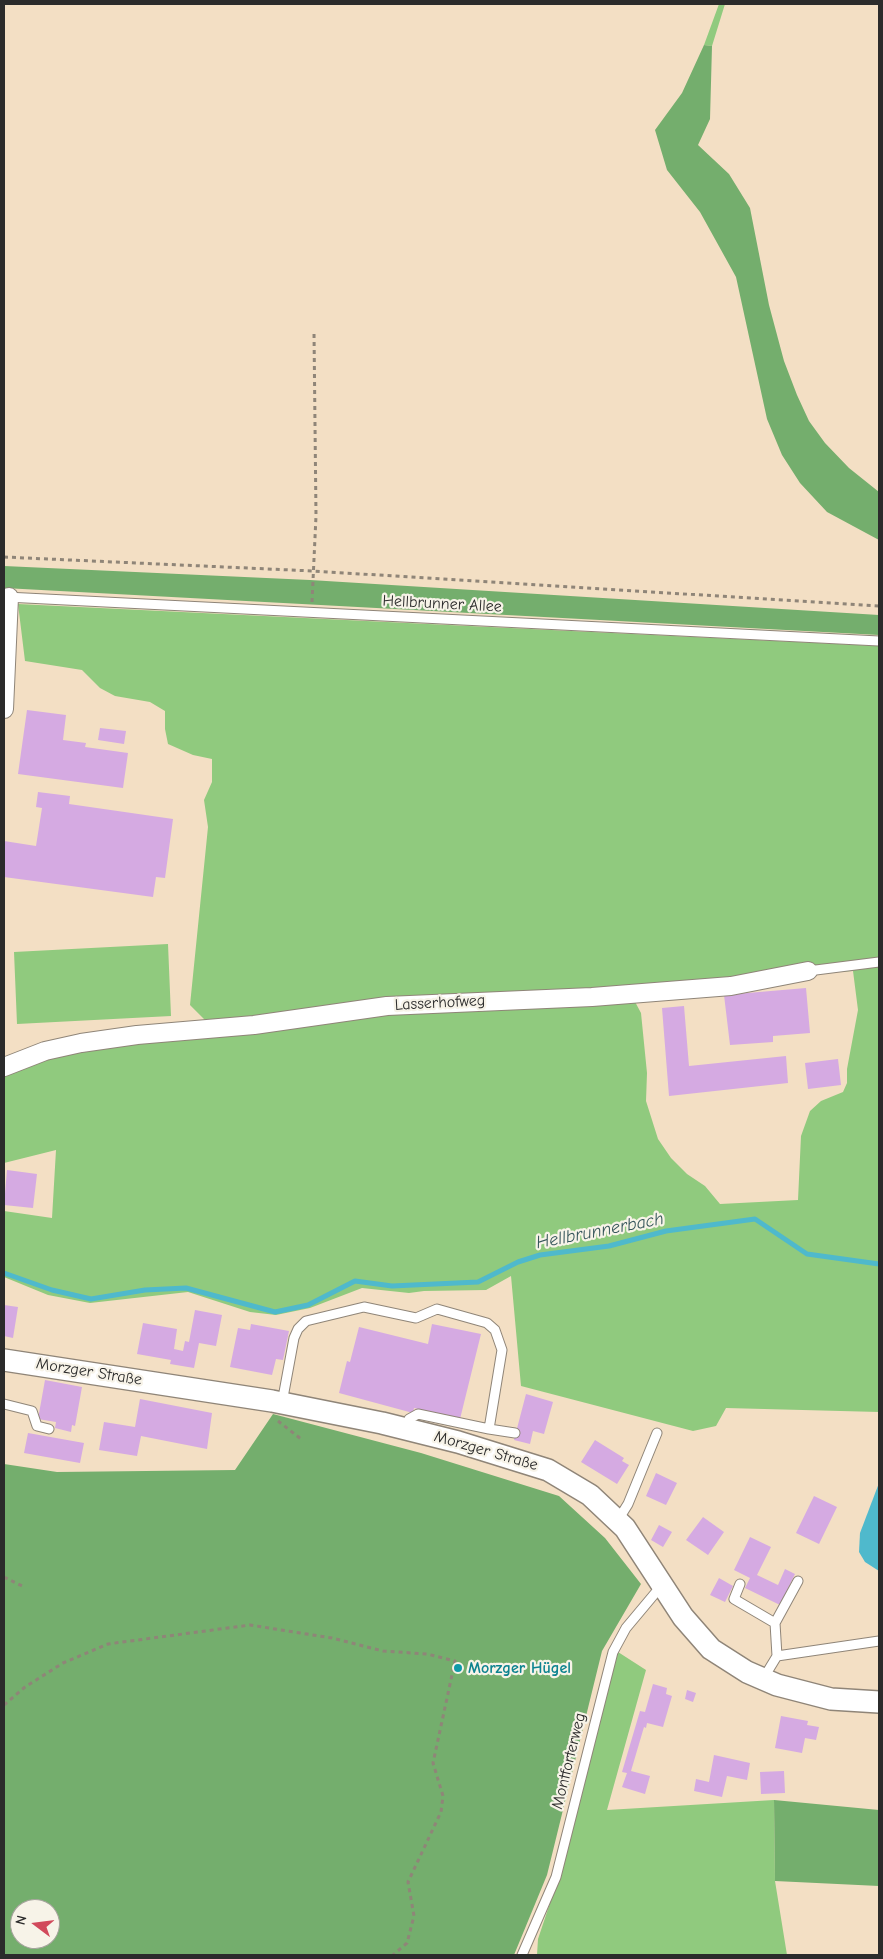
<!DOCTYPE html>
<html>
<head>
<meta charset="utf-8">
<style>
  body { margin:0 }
  #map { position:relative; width:883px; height:1959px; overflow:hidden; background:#f3dfc4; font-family:"Comic Neue",sans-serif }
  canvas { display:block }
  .frame { position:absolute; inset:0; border:5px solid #2b2b2b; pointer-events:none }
  .north { position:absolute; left:10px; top:1899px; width:50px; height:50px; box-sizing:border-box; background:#f7f3e8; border:1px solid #a5a39c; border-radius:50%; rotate:285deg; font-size:14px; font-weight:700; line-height:20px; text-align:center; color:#2b2b2b }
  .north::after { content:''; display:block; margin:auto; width:18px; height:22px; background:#d1495b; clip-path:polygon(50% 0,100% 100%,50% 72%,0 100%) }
</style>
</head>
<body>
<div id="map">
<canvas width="883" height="1959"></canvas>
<div class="frame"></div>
<div class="north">N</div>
</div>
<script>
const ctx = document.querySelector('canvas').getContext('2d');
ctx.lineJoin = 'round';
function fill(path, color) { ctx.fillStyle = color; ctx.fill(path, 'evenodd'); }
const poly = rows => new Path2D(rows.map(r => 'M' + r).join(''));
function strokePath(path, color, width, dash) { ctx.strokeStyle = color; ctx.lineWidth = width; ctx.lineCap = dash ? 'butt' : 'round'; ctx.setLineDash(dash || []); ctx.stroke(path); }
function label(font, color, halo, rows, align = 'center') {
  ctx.font = font + ' "Comic Neue",sans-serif'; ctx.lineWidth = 4.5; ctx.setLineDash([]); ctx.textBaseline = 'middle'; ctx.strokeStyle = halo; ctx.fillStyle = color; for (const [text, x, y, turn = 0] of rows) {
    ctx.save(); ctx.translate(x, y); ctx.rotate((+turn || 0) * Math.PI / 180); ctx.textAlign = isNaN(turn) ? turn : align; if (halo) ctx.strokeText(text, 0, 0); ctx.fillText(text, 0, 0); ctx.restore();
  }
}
fill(poly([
  [719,4,725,4,712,46,704,45],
  [18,604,879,646,879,1412,726,1408,716,1426,693,1431,521,1386,511,1276,486,1290,424,1291,409,1293,362,1288,310,1308,276,1315,250,1312,188,1292,90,1303,48,1295,4,1277,4,1211,52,1218,56,1150,4,1163,4,1069,61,1050,207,1032,205,1020,190,1005,208,827,204,800,212,782,212,759,193,755,168,744,165,729,165,711,150,702,115,696,100,688,82,670,25,661],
  [853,971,858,1010,847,1069,847,1083,843,1092,821,1101,810,1111,801,1136,798,1200,720,1204,705,1186,687,1174,671,1158,658,1139,646,1101,647,1073,641,1013,633,998,813,973],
  [168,944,171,1016,17,1024,14,952],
  [618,1652,646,1670,607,1810,774,1800,775,1881,787,1955,537,1955,538,1939,553,1894,596,1723]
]), '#90ca7e');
fill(poly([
  [704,45,712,46,710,119,698,145,729,174,750,208,769,305,784,361,797,395,809,421,825,443,849,468,879,492,879,540,827,512,800,483,782,455,767,419,736,277,700,212,667,170,655,130,682,93],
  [4,566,310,580,879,615,879,635,4,588],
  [273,1414,421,1453,559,1496,605,1538,641,1584,602,1651,547,1875,514,1955,4,1955,4,1464,57,1472,235,1470],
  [20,1909,50,1909,50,1939,20,1939],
  [774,1800,879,1810,879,1886,775,1881]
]), '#74ae6d');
fill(poly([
  [879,1483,879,1571,865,1562,859,1552,860,1533]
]), '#4fb9cc');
strokePath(poly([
  [4,1273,52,1290,91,1299,145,1290,186,1288,275,1312,308,1305,355,1281,392,1286,478,1282,518,1262,540,1255,609,1246,666,1231,755,1219,807,1254,879,1264]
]), '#4fb9cc', 5);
fill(poly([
  [27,710,66,715,63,740,86,743,85,747,128,753,123,788,18,774],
  [100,728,126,731,124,744,98,740],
  [38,792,70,796,69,804,173,819,165,878,156,877,153,897,4,877,4,841,36,846,42,808,36,807],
  [806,988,810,1033,773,1036,773,1042,730,1045,724,995],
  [684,1006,689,1066,786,1056,788,1083,669,1096,662,1008],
  [838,1059,841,1085,808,1089,805,1063],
  [7,1170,37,1174,33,1208,4,1205],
  [4,1305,18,1307,13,1338,4,1336],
  [195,1310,222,1315,216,1346,199,1343,194,1368,170,1364,171,1360,137,1354,143,1323,177,1329,174,1349,183,1351,185,1341,189,1342],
  [251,1324,289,1331,283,1360,276,1359,272,1375,230,1367,238,1328,250,1330],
  [432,1324,481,1334,460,1419,414,1408,413,1413,339,1393,347,1361,350,1362,359,1327,428,1344],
  [45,1380,82,1387,75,1426,72,1425,71,1432,55,1428,56,1422,38,1419],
  [526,1394,553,1402,544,1434,533,1431,530,1444,514,1440],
  [140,1399,212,1413,207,1449,141,1436,137,1456,99,1450,104,1422,135,1427],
  [28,1433,84,1443,80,1463,24,1453],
  [595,1440,624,1458,622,1461,629,1465,617,1484,581,1462],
  [656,1473,677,1483,666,1505,646,1496],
  [814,1496,837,1507,819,1544,796,1533],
  [703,1517,724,1532,708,1555,686,1540],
  [659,1525,672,1532,663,1547,651,1540],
  [750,1537,771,1547,757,1575,778,1585,785,1569,795,1574,780,1605,745,1588,750,1578,734,1570],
  [719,1578,733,1586,725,1602,710,1595],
  [653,1684,667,1688,666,1694,672,1696,663,1727,647,1723,646,1728,644,1727,631,1771,650,1776,645,1794,622,1787,627,1773,622,1772,640,1711,645,1712],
  [687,1690,696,1693,693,1702,685,1699],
  [781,1716,808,1721,807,1725,819,1727,816,1740,805,1738,802,1753,775,1748],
  [714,1755,750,1763,747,1780,727,1776,722,1797,694,1791,696,1779,709,1782],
  [784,1771,785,1793,761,1794,760,1772]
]), '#d5aae2');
const service = poly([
  [6,597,879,641],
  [808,971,879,962],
  [282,1403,294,1338,298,1329,306,1321,364,1307,416,1318,437,1309,487,1323,495,1330,502,1350,489,1429,418,1414,409,1419,406,1429],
  [4,1404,32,1411,37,1426,49,1429],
  [489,1429,515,1433],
  [618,1520,628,1504,657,1433],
  [740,1584,734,1599,775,1623],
  [777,1656,879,1641],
  [763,1679,777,1656,775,1623,798,1581],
  [522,1955,556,1877,613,1652,626,1628,662,1585]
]);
const minor = poly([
  [4,709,9,597],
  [4,1067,45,1051,81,1043,137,1035,254,1025,387,1006,592,997,731,986,808,971]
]);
const tertiary = poly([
  [4,1360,272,1401,382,1423,458,1442,548,1470,590,1495,625,1528,683,1617,711,1649,747,1672,777,1685,831,1699,879,1702]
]);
strokePath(service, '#8f8578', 11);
strokePath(minor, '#8f8578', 20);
strokePath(tertiary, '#8f8578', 24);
strokePath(poly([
  [4,557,313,571,879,606],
  [312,602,316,516,314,332],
  [278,1421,301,1439],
  [4,1577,22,1586],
  [4,1705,25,1687,63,1663,108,1644,250,1625,332,1638,383,1651,427,1654,455,1661,433,1763,443,1796,441,1812,408,1882,414,1916,407,1943,393,1955]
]), '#8f8578', 3, [4, 4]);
strokePath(service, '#fff', 9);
strokePath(minor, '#fff', 18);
strokePath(tertiary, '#fff', 21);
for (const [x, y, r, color] of [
  [458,1668,5,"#0f9aa8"]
]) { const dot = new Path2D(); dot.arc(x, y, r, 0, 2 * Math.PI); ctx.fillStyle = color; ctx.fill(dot); strokePath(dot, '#f7f3e8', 2); }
label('16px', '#2b2b2b', '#f7f3e8', [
  ["Hellbrunner Allee",442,604,3],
  ["Lasserhofweg",440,1003,-3],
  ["Morzger Straße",89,1372,9],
  ["Morzger Straße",486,1451,16],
  ["Montforterweg",569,1761,-76]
]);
label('bold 16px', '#0d838f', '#f7f3e8', [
  ["Morzger Hügel",468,1668]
], 'left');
label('italic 18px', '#36565b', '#f7f3e8', [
  ["Hellbrunnerbach",600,1231,-11]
]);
</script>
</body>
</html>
